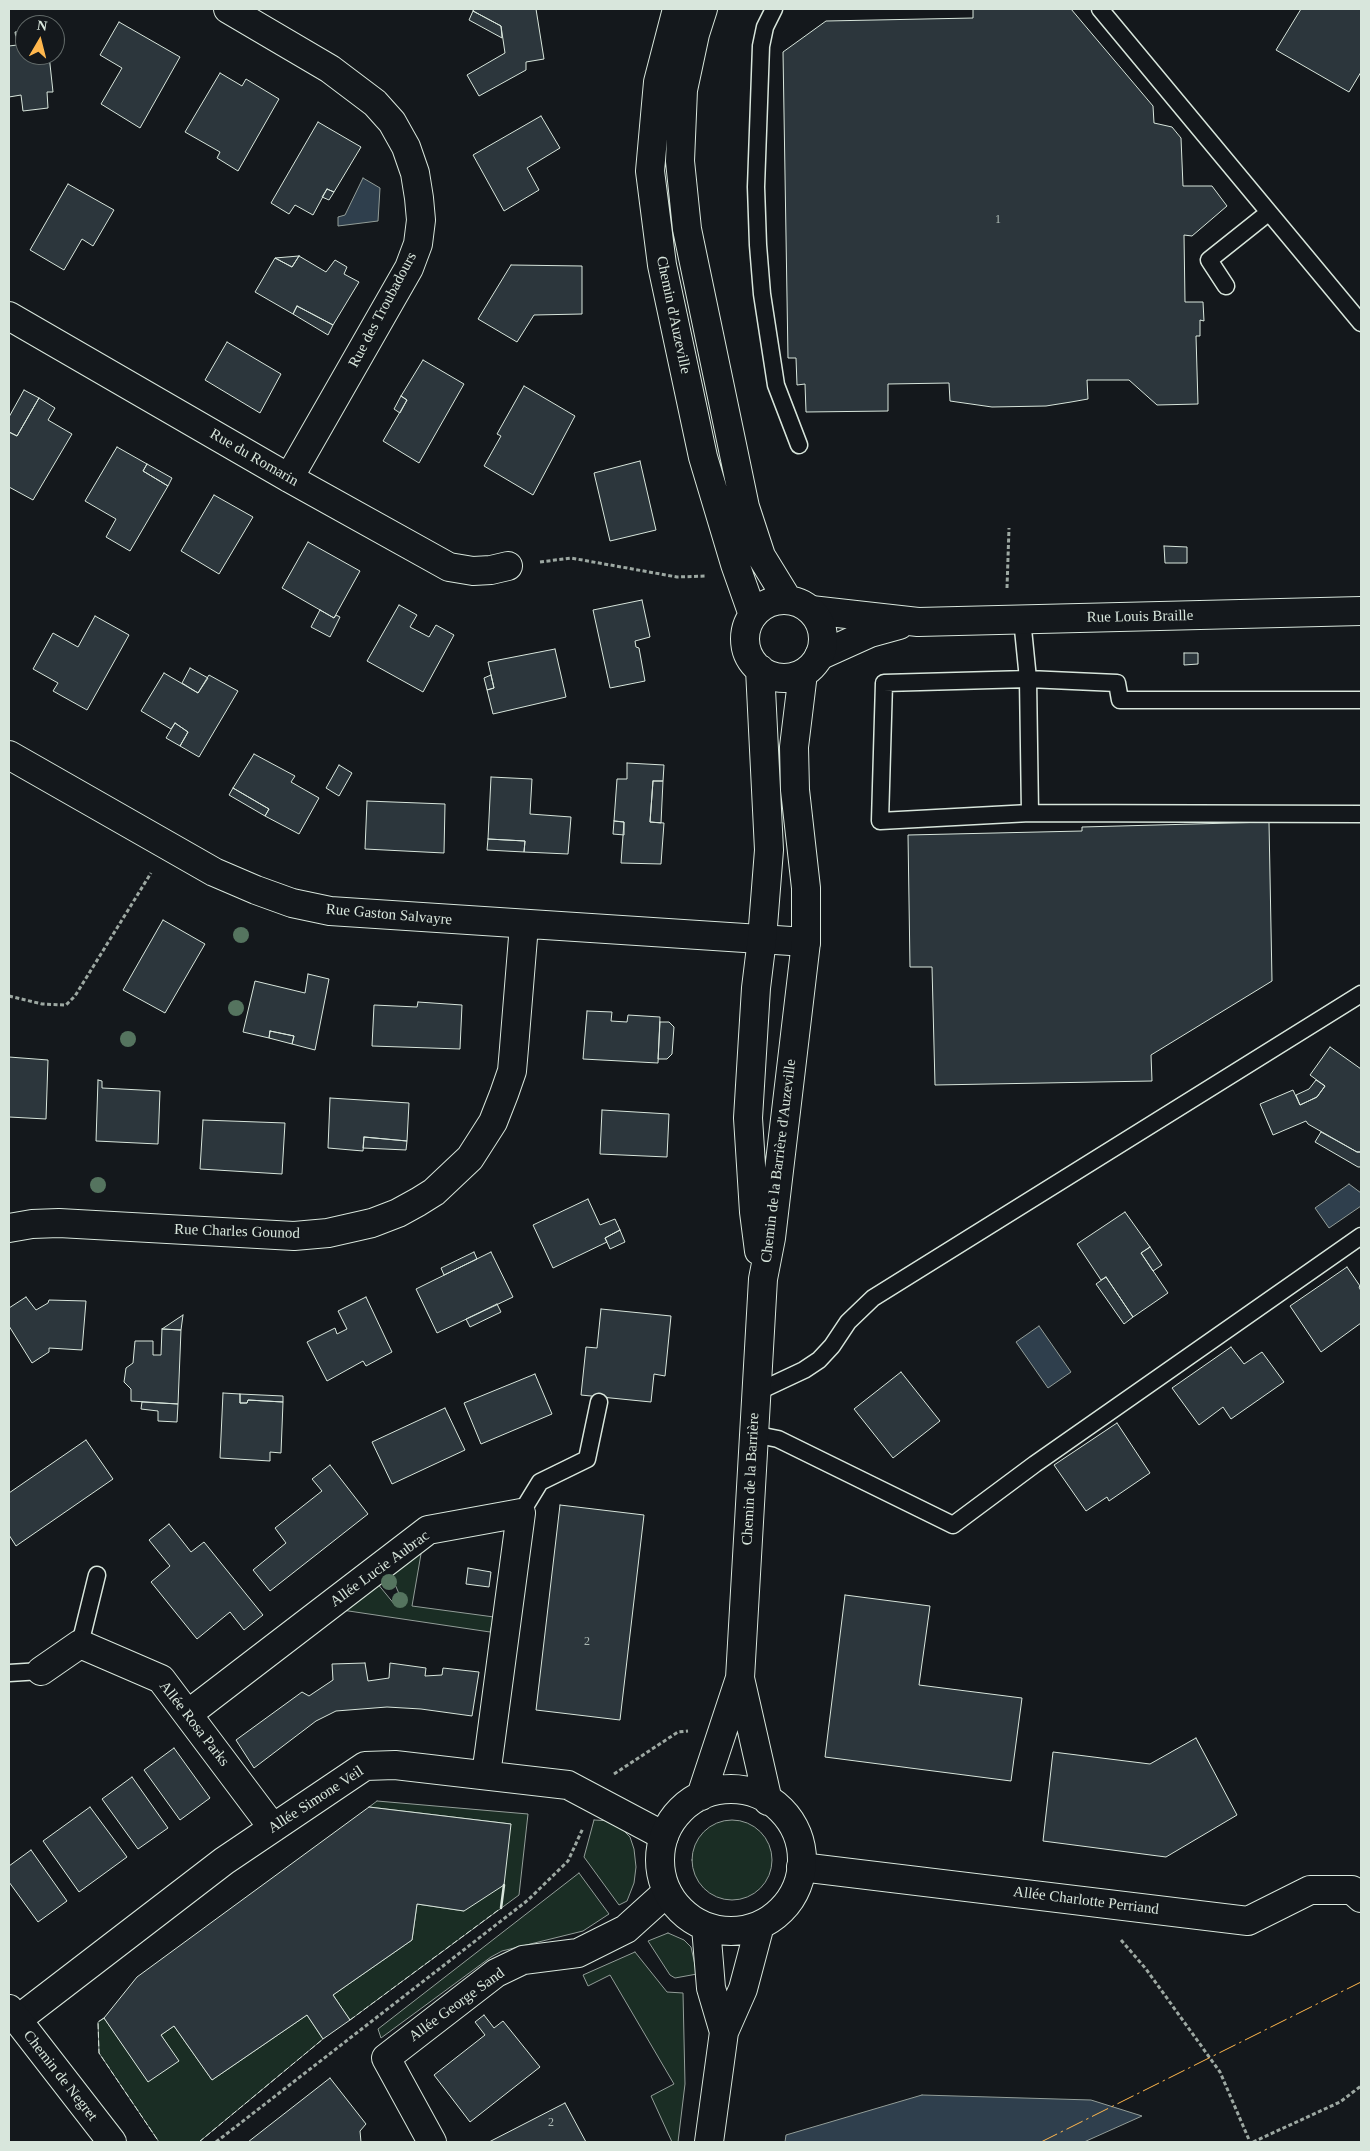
<!DOCTYPE html>
<html>
<head>
<meta charset="utf-8">
<style>
  body { margin:0 }
  #map { position:relative; width:1370px; height:2151px; overflow:hidden; background:#14181c; font-family:"Times New Roman",serif }
  canvas { display:block }
  .frame { position:absolute; inset:0; border:10px solid #d8e6dc; pointer-events:none }
  .north { position:absolute; left:15px; top:15px; width:50px; height:50px; box-sizing:border-box; background:#14181c; border:1px solid #626a69; border-radius:50%; rotate:8deg; font-size:14px; font-weight:700; line-height:20px; text-align:center; color:#d8e6dc }
  .north::after { content:''; display:block; margin:auto; width:18px; height:22px; background:#ffb74d; clip-path:polygon(50% 0,100% 100%,50% 72%,0 100%) }
</style>
</head>
<body>
<div id="map">
<canvas width="1370" height="2151"></canvas>
<div class="frame"></div>
<div class="north">N</div>
</div>
<script>
const ctx = document.querySelector('canvas').getContext('2d');
ctx.lineJoin = 'round';
function fill(path, color) { ctx.fillStyle = color; ctx.fill(path, 'evenodd'); }
const poly = rows => new Path2D(rows.map(r => 'M' + r).join(''));
function strokePath(path, color, width, dash) { ctx.strokeStyle = color; ctx.lineWidth = width; ctx.lineCap = dash ? 'butt' : 'round'; ctx.setLineDash(dash || []); ctx.stroke(path); }
function label(font, color, halo, rows, align = 'center') {
  ctx.font = font + ' "Times New Roman",serif'; ctx.lineWidth = 4; ctx.setLineDash([]); ctx.textBaseline = 'middle'; ctx.strokeStyle = halo; ctx.fillStyle = color; for (const [text, x, y, turn = 0] of rows) {
    ctx.save(); ctx.translate(x, y); ctx.rotate((+turn || 0) * Math.PI / 180); ctx.textAlign = isNaN(turn) ? turn : align; if (halo) ctx.strokeText(text, 0, 0); ctx.fillText(text, 0, 0); ctx.restore();
  }
}
const green = poly([
  [410,1552,421,1554,412,1606,494,1617,490,1632,342,1610,377,1583,395,1605,404,1605,390,1573,410,1552],
  [377,1801,528,1814,519,1895,350,2020,333,1995,412,1940,417,1904,464,1911,511,1824,369,1807,377,1801],
  [594,1820,614,1821,630,1837,634,1849,636,1867,634,1883,627,1901,619,1905,584,1857,594,1820],
  '692 1860a40 40 0 1 1 80 0a40 40 0 1 1-80 0Z',
  [579,1873,609,1914,583,1931,502,1951,491,1957,381,2038,378,2029,579,1873],
  [668,1933,684,1940,691,1947,697,1974,675,1978,670,1975,648,1941,668,1933],
  [635,1952,667,1992,683,1993,685,2084,678,2142,672,2142,651,2096,674,2084,610,1975,588,1986,583,1975,635,1952],
  [307,2015,323,2039,199,2142,159,2142,99,2053,98,2022,104,2018,148,2081,178,2061,161,2035,174,2026,212,2080,307,2015]
]);
fill(green, '#1a2d24');
strokePath(green, '#939e99', 1);
const water = poly([
  [363,178,380,188,378,221,338,226,338,217,345,215,363,178],
  [1349,1184,1361,1193,1361,1206,1329,1228,1315,1208,1349,1184],
  [1039,1326,1071,1372,1048,1388,1016,1342,1039,1326],
  [922,2095,1091,2100,1142,2116,1084,2142,785,2142,786,2135,922,2095]
]);
fill(water, '#2f3f4d');
strokePath(water, '#939e99', 1);
const building = poly([
  [474,9,536,9,544,59,526,62,526,70,479,96,467,75,505,53,501,26,473,11,474,9],
  [973,9,1071,9,1153,106,1154,123,1172,127,1181,138,1183,186,1212,186,1227,206,1192,236,1184,235,1185,302,1203,302,1204,321,1200,320,1200,336,1196,336,1198,404,1157,405,1129,380,1087,380,1088,399,1071,402,1046,406,992,407,950,401,949,383,888,384,888,411,806,412,805,384,797,385,796,358,788,358,783,52,826,21,973,18,973,9],
  [1301,9,1361,9,1361,72,1349,92,1276,50,1301,9],
  [473,11,501,26,502,38,469,20,473,11],
  [119,22,180,57,140,128,101,104,122,68,100,55,119,22],
  [25,31,25,55,49,55,53,92,47,92,48,108,23,111,21,95,9,97,9,42,9,46,17,45,15,32,25,31],
  [220,73,242,86,246,79,279,99,238,171,217,158,220,152,185,132,220,73],
  [541,116,560,148,527,168,539,190,504,211,473,155,541,116],
  [318,122,361,147,334,192,327,189,313,215,295,205,289,214,271,203,318,122],
  [68,184,114,210,93,246,82,239,64,270,30,250,68,184],
  [327,189,334,192,329,200,322,197,327,189],
  [299,256,326,272,335,260,347,267,344,274,359,282,333,325,297,306,293,314,255,292,275,258,292,267,299,256],
  [299,256,292,267,275,258,299,256],
  [511,265,582,266,582,314,534,315,517,342,478,319,511,265],
  [297,306,333,325,328,335,293,314,297,306],
  [227,342,281,374,260,413,205,380,227,342],
  [423,360,464,384,419,463,383,441,407,400,401,396,423,360],
  [524,386,575,416,533,495,484,466,501,436,497,434,524,386],
  [24,390,39,398,17,436,9,432,9,417,24,390],
  [401,396,407,400,400,413,394,409,401,396],
  [39,398,55,408,48,420,72,434,33,500,9,487,9,432,17,436,39,398],
  [117,447,147,464,143,471,168,486,130,551,106,537,116,519,85,501,117,447],
  [640,461,656,530,610,541,594,473,640,461],
  [147,464,172,478,168,486,143,471,147,464],
  [214,495,253,517,219,574,181,551,214,495],
  [308,542,360,571,334,618,282,588,308,542],
  [1164,546,1187,547,1187,563,1165,563,1164,546],
  [642,600,650,637,635,641,636,647,639,648,645,681,610,688,593,610,642,600],
  [399,605,417,615,410,627,429,637,436,625,454,635,423,692,367,661,399,605],
  [320,610,334,618,336,615,340,617,330,637,311,627,320,610],
  [95,616,129,635,87,710,53,691,58,683,33,669,53,633,78,647,95,616],
  [555,649,566,697,493,714,487,690,494,688,488,662,555,649],
  [1184,653,1198,653,1198,664,1184,665,1184,653],
  [190,668,208,678,198,693,182,683,190,668],
  [164,673,198,693,209,675,238,691,199,757,180,746,188,732,175,723,171,729,141,711,164,673],
  [491,675,494,688,487,690,484,678,491,675],
  [175,723,188,732,180,746,166,738,175,723],
  [254,754,295,776,291,782,319,798,299,834,265,816,269,809,233,788,254,754],
  [627,763,664,765,663,781,653,781,650,822,664,823,661,864,621,863,624,822,614,821,617,779,627,779,627,763],
  [339,765,352,773,339,796,326,788,339,765],
  [491,777,532,779,530,814,571,817,568,854,524,852,525,841,488,839,491,777],
  [653,781,663,781,661,823,650,822,653,781],
  [233,788,269,809,265,816,229,795,233,788],
  [367,801,445,804,444,853,365,849,367,801],
  [614,821,624,822,624,835,613,834,614,821],
  [1269,822,1272,981,1151,1055,1152,1081,935,1085,932,967,910,967,908,835,1082,831,1082,827,1269,822],
  [488,839,525,841,524,852,487,850,488,839],
  [163,920,205,944,165,1013,123,990,163,920],
  [308,974,329,979,315,1050,292,1044,294,1036,270,1031,269,1038,243,1032,255,981,305,993,308,974],
  [418,1002,462,1005,460,1049,372,1046,374,1005,417,1007,418,1002],
  [587,1011,612,1012,611,1021,627,1022,628,1015,660,1017,658,1063,583,1059,587,1011],
  [660,1022,669,1022,674,1027,672,1054,667,1059,658,1059,660,1022],
  [270,1031,294,1036,292,1044,269,1038,270,1031],
  [1330,1047,1361,1069,1361,1152,1357,1152,1308,1124,1306,1121,1273,1135,1260,1104,1293,1090,1300,1105,1317,1097,1325,1086,1310,1075,1330,1047],
  [9,1057,48,1060,46,1119,9,1117,9,1057],
  [98,1080,102,1081,102,1088,160,1091,158,1144,96,1141,98,1080],
  [1316,1080,1325,1086,1317,1097,1300,1105,1296,1095,1309,1089,1316,1080],
  [330,1098,409,1103,407,1141,364,1137,363,1151,328,1148,330,1098],
  [602,1110,669,1114,667,1157,600,1154,602,1110],
  [203,1120,285,1123,282,1174,200,1169,203,1120],
  [1321,1132,1357,1152,1361,1152,1361,1167,1358,1167,1315,1142,1321,1132],
  [364,1137,407,1141,406,1150,363,1148,364,1137],
  [588,1199,600,1225,615,1219,620,1230,605,1238,607,1242,553,1268,533,1225,588,1199],
  [1125,1212,1150,1247,1141,1253,1168,1293,1133,1317,1106,1277,1101,1280,1077,1244,1125,1212],
  [620,1230,625,1242,610,1249,605,1238,620,1230],
  [1150,1247,1162,1265,1153,1271,1141,1253,1150,1247],
  [474,1252,477,1259,444,1275,441,1268,474,1252],
  [491,1252,513,1297,437,1333,416,1289,491,1252],
  [1347,1267,1360,1286,1359,1287,1361,1291,1361,1323,1321,1352,1290,1306,1347,1267],
  [1106,1277,1133,1317,1124,1324,1096,1284,1106,1277],
  [26,1297,36,1310,48,1303,49,1300,86,1301,82,1350,49,1348,49,1352,32,1363,9,1326,9,1308,26,1297],
  [366,1297,392,1352,366,1366,363,1361,327,1381,307,1342,335,1328,337,1334,347,1329,338,1311,366,1297],
  [497,1304,501,1312,470,1327,466,1319,497,1304],
  [601,1309,671,1316,665,1376,654,1374,651,1402,581,1395,586,1347,597,1348,601,1309],
  [183,1315,181,1330,162,1329,183,1315],
  [162,1329,181,1330,178,1404,131,1401,131,1389,124,1382,126,1368,133,1363,135,1341,153,1341,153,1355,161,1355,162,1329],
  [1231,1347,1244,1364,1262,1352,1284,1382,1231,1419,1223,1407,1199,1425,1172,1388,1231,1347],
  [901,1372,940,1421,893,1458,854,1409,901,1372],
  [535,1374,552,1414,481,1444,464,1403,535,1374],
  [223,1393,240,1394,240,1403,247,1403,248,1400,283,1402,281,1453,270,1452,270,1461,220,1458,223,1393],
  [240,1394,283,1396,283,1402,248,1400,247,1403,240,1403,240,1394],
  [142,1402,178,1404,177,1422,158,1421,158,1411,141,1409,142,1402],
  [445,1408,465,1450,392,1484,372,1442,445,1408],
  [1117,1423,1150,1473,1109,1501,1107,1497,1086,1511,1054,1465,1117,1423],
  [86,1440,113,1479,16,1546,9,1535,9,1493,86,1440],
  [330,1465,368,1514,270,1591,253,1570,286,1543,275,1528,322,1491,312,1479,330,1465],
  [560,1505,644,1515,620,1720,536,1710,560,1505],
  [169,1524,191,1552,204,1542,263,1615,244,1630,230,1612,197,1639,151,1582,170,1566,149,1540,169,1524],
  [468,1568,491,1572,489,1587,466,1584,468,1568],
  [845,1595,930,1606,919,1685,1022,1698,1011,1781,825,1757,845,1595],
  [365,1663,368,1681,389,1678,390,1663,426,1668,425,1676,442,1675,443,1668,479,1672,472,1716,421,1709,387,1707,336,1711,316,1721,254,1768,236,1740,302,1692,309,1696,333,1680,332,1664,365,1663],
  [1196,1738,1237,1815,1166,1857,1043,1841,1053,1752,1150,1764,1196,1738],
  [174,1748,210,1798,180,1820,144,1770,174,1748],
  [132,1777,168,1828,138,1849,102,1799,132,1777],
  [90,1807,127,1857,79,1892,43,1841,90,1807],
  [369,1807,511,1824,504,1885,464,1911,417,1904,412,1940,333,1995,350,2020,323,2039,307,2015,212,2080,174,2026,161,2035,179,2061,148,2082,104,2018,137,1977,369,1807],
  [31,1850,67,1901,38,1922,9,1882,9,1866,31,1850],
  [484,2015,494,2028,503,2021,540,2067,470,2122,434,2075,485,2035,475,2022,484,2015],
  [330,2078,366,2124,360,2131,361,2142,248,2142,330,2078],
  [565,2103,586,2142,489,2142,565,2103]
]);
fill(building, '#2c363c');
strokePath(building, '#d8e6dc', 1);
const service = poly([
  [774,9,765,27,761,46,756,187,758,245,762,294,776,385,799,445],
  [1100,9,1361,323],
  [1226,286,1209,260,1268,213],
  [1022,619,1028,679,1030,813],
  [1361,700,1120,700,1117,683,1028,679,884,683,880,821,1030,813,1361,814],
  [755,1393,804,1370,819,1360,832,1346,848,1322,873,1298,1361,994],
  [753,1434,778,1439,953,1525,1035,1464,1361,1236],
  [521,1513,540,1482,587,1459,599,1402],
  [80,1644,97,1575],
  [9,1673,41,1671]
]);
const minor = poly([
  [228,9,330,69,375,103,392,122,406,147,415,173,419,198,421,220,418,244,409,268,289,478],
  [9,316,289,478,449,567,473,571,491,570,508,566],
  [811,610,918,622,1361,611],
  [819,656,870,633,899,625],
  [9,755,214,872,256,890,292,903,330,911,806,942],
  [9,1228,32,1224,59,1223,294,1236,328,1233,372,1223,398,1213,418,1202,434,1192,470,1158,493,1122,504,1094,512,1071,514,1048,524,925],
  [41,1671,80,1644,161,1679,273,1828],
  [188,1714,428,1530,521,1513,486,1775],
  [801,1867,1248,1921,1310,1890,1352,1890,1361,1898],
  [17,2020,224,1861,365,1766,395,1765,568,1785,664,1836],
  [432,2142,386,2058,496,1973,523,1960,578,1953,626,1929,667,1892]
]);
const tertiary = poly([
  [677,9,658,82,650,171,662,265,703,457,735,564,753,615],
  [703,9,695,34,683,90,680,161,687,229,745,507,761,556,788,600],
  '745 639a39 39 0 1 1 78 0a39 39 0 1 1-78 0Z',
  [759,1251,754,1212,748,1118,756,988,762,939,769,850,760,669],
  [740,1678,768,1801],
  '660 1860a71 71 0 1 1 142 0a71 71 0 1 1-142 0Z',
  [701,1796,740,1678,763,1279,771,1238,806,942,806,888,795,790,794,747,803,673],
  [706,1927,711,1988,724,2032],
  [9,2009,112,2142],
  [709,2142,724,2032,743,1989,760,1925]
]);
strokePath(service, '#d8e6dc', 19);
strokePath(minor, '#d8e6dc', 30);
strokePath(tertiary, '#d8e6dc', 30);
strokePath(poly([
  [540,562,571,558,677,577,707,576],
  [1007,588,1009,528],
  [9,996,42,1004,66,1005,75,996,151,873],
  [614,1774,678,1732,688,1731],
  [1121,1940,1146,1969,1220,2072,1250,2142],
  [216,2142,528,1900,568,1861,583,1828],
  [1253,2142,1340,2102,1361,2086]
]), '#9da8a2', 3, [4, 2.5]);
strokePath(service, '#14181c', 16);
strokePath(minor, '#14181c', 28);
strokePath(tertiary, '#14181c', 28);
strokePath(poly([
  [104,2018,98,2022,99,2053,159,2142],
  [350,2020,501,1908],
  [199,2142,323,2039]
]), '#d8e6dc', 1, [6, 2.5]);
strokePath(poly([
  [501,1908,504,1885]
]), '#d8e6dc', 2.5);
strokePath(poly([
  [1041,2142,1361,1982]
]), '#ffb74d', 1, [18, 4, 2.5, 4]);
ctx.fillStyle = '#55745f';
for (const [x, y] of [
  [241,935],
  [236,1008],
  [128,1039],
  [98,1185],
  [389,1582],
  [400,1600]
]) { ctx.beginPath(); ctx.arc(x, y, 8, 0, 2 * Math.PI); ctx.fill(); }
label('12px', '#adbab4', null, [
  ["1",998,220],
  ["2",587,1642],
  ["2",551,2123]
]);
label('15px', '#d8e6dc', '#14181c', [
  ["Rue des Troubadours",383,310,-62],
  ["Chemin d'Auzeville",673,315,78],
  ["Rue du Romarin",254,458,30],
  ["Rue Louis Braille",1140,617,-1],
  ["Rue Gaston Salvayre",389,915,5],
  ["Chemin de la Barrière d'Auzeville",779,1161,-83],
  ["Rue Charles Gounod",237,1232,2],
  ["Chemin de la Barrière",751,1479,-87],
  ["Allée Lucie Aubrac",380,1569,-36],
  ["Allée Rosa Parks",194,1724,52],
  ["Allée Simone Veil",316,1800,-33],
  ["Allée Charlotte Perriand",1086,1901,7],
  ["Allée George Sand",457,2005,-36],
  ["Chemin de Negret",60,2076,52]
]);
</script>
</body>
</html>
